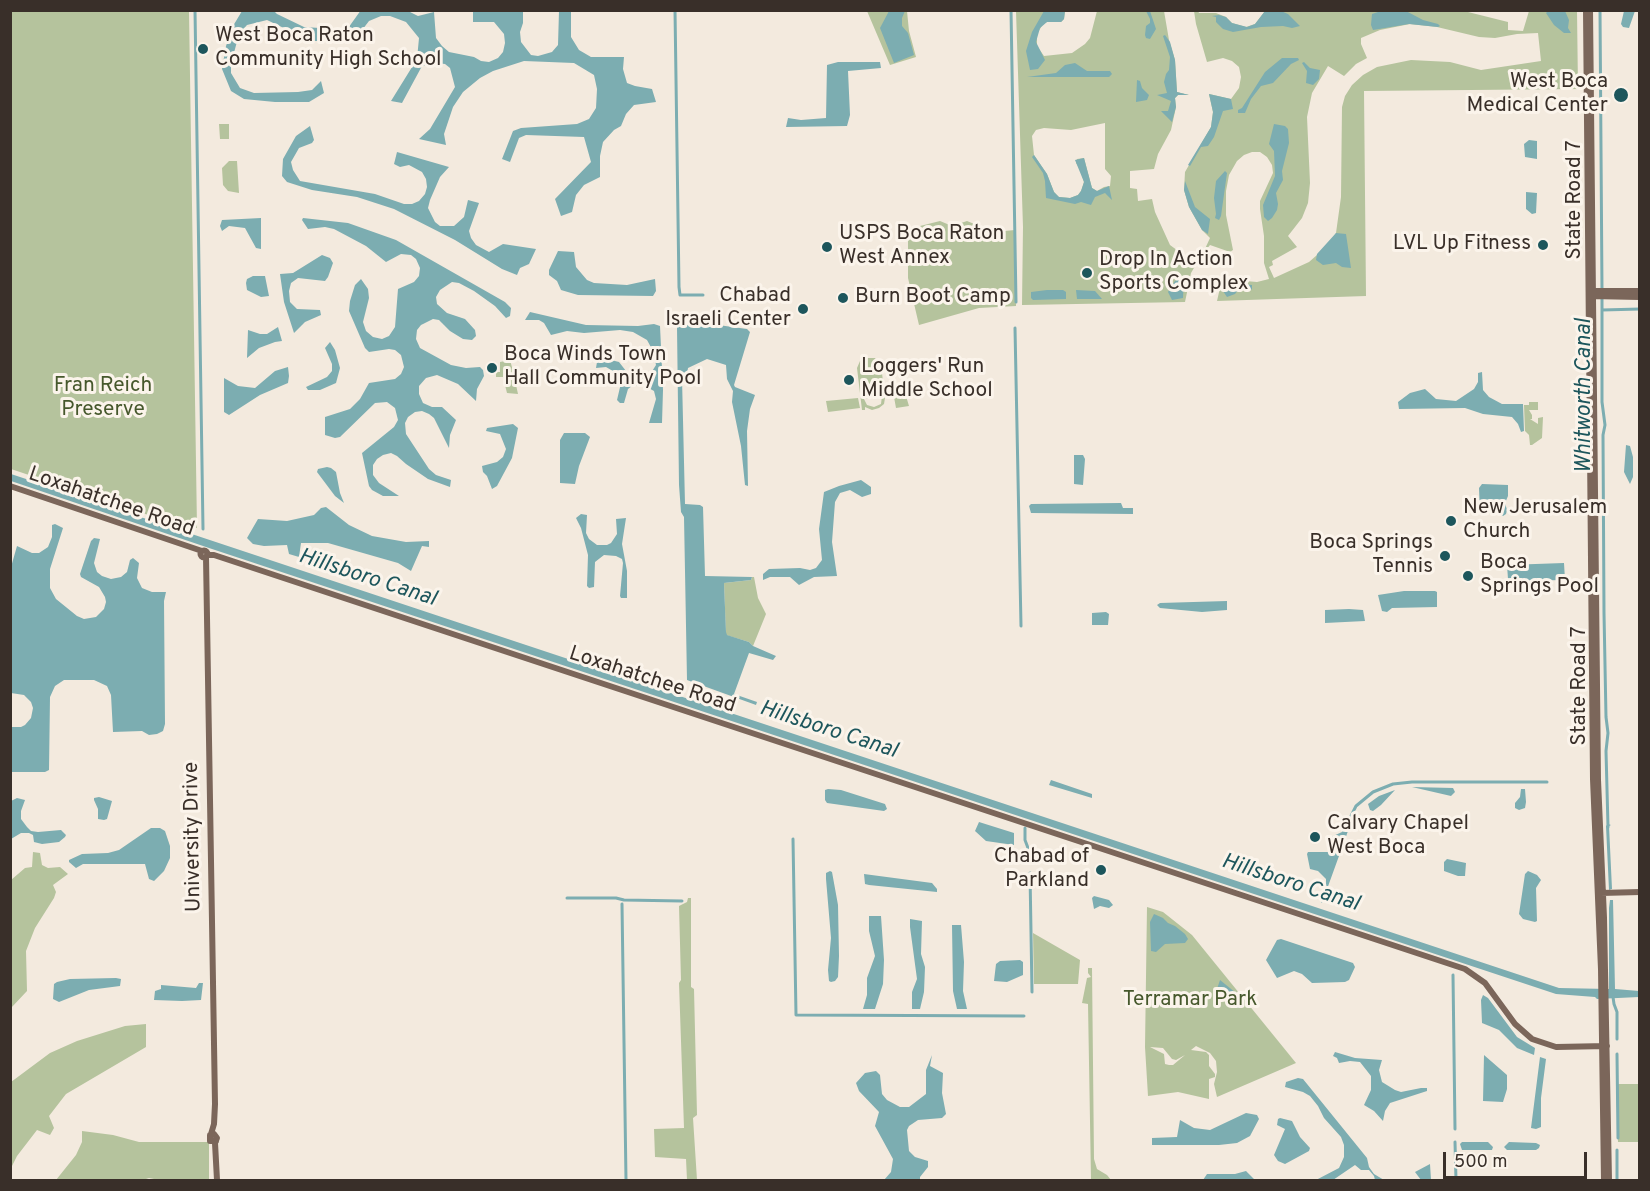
<!DOCTYPE html>
<html>
<head>
<meta charset="utf-8">
<style>
  body { margin:0 }
  #map { position:relative; width:1650px; height:1191px; overflow:hidden; background:#f3eade; font-family:Overpass,sans-serif }
  canvas { display:block }
  .frame { position:absolute; inset:0; border:12px solid #392f29; pointer-events:none }
  .scale { position:absolute; left:1443px; top:1152px; width:144px; height:27px; box-sizing:border-box; border:3px solid #392f29; border-top:0; padding-left:8px; font-size:18px; line-height:21px; white-space:nowrap; color:#392f29; -webkit-text-stroke:4px #fbf4eb; paint-order:stroke }
</style>
</head>
<body>
<div id="map">
<canvas width="1650" height="1191"></canvas>
<div class="frame"></div>
<div class="scale">500 m</div>
</div>
<script>
const ctx = document.querySelector('canvas').getContext('2d');
ctx.lineJoin = 'round';
function fill(path, color) { ctx.fillStyle = color; ctx.fill(path, 'evenodd'); }
const poly = rows => new Path2D(rows.map(r => 'M' + r).join(''));
function strokePath(path, color, width, dash) { ctx.strokeStyle = color; ctx.lineWidth = width; ctx.lineCap = dash ? 'butt' : 'round'; ctx.setLineDash(dash || []); ctx.stroke(path); }
function label(font, color, halo, rows, align = 'center') {
  ctx.font = font + ' Overpass,sans-serif'; ctx.lineWidth = 6; ctx.setLineDash([]); ctx.textBaseline = 'middle'; ctx.strokeStyle = halo; ctx.fillStyle = color; for (const [text, x, y, turn = 0] of rows) {
    ctx.save(); ctx.translate(x, y); ctx.rotate((+turn || 0) * Math.PI / 180); ctx.textAlign = isNaN(turn) ? turn : align; if (halo) ctx.strokeText(text, 0, 0); ctx.fillText(text, 0, 0); ctx.restore();
  }
}
fill(poly([
  [11,10,189,11,197,528,193,527,193,530,11,469],
  [867,11,907,11,909,31,916,57,890,65],
  [1016,11,1065,11,1064,19,1061,22,1047,22,1043,24,1037,34,1037,46,1044,56,1072,53,1085,44,1090,38,1097,11,1164,11,1169,40,1175,60,1177,92,1189,95,1178,95,1175,98,1176,107,1171,130,1158,154,1154,169,1130,171,1130,188,1137,189,1138,201,1152,199,1155,212,1170,245,1193,262,1204,251,1210,238,1202,230,1189,207,1184,190,1185,172,1211,127,1213,112,1209,94,1231,99,1239,88,1241,77,1239,67,1232,61,1223,58,1207,62,1196,24,1194,11,1198,11,1199,13,1216,13,1226,17,1232,23,1246,27,1255,24,1265,11,1464,11,1508,22,1508,30,1523,31,1529,11,1577,11,1578,89,1364,91,1366,296,1217,301,1222,279,1257,282,1269,279,1264,263,1264,236,1260,209,1260,201,1273,173,1272,165,1267,157,1260,152,1252,152,1244,155,1237,161,1229,175,1226,191,1226,215,1233,250,1230,252,1210,245,1201,256,1191,273,1185,302,1022,305,1023,227],
  [1410,24,1437,27,1479,37,1495,38,1517,34,1538,33,1541,61,1481,70,1450,62,1411,60,1377,67,1363,75,1352,85,1345,96,1342,107,1341,197,1336,233,1325,248,1309,262,1274,278,1269,267,1273,265,1272,261,1297,247,1288,236,1302,218,1308,203,1310,183,1307,117,1312,93,1328,66,1344,76,1356,64,1367,58,1361,44,1361,38,1380,30],
  [1105,123,1105,169,1111,176,1110,186,1104,187,1097,191,1092,188,1084,158,1077,159,1076,163,1080,169,1084,182,1081,191,1078,195,1070,198,1059,197,1054,192,1047,174,1034,155,1032,136,1036,130,1044,128,1071,130],
  [219,124,229,124,229,139,220,139],
  [229,161,237,161,239,193,228,191,223,185,222,168],
  [940,221,952,226,967,221,994,232,1015,230,1016,306,979,308,919,325,908,278,908,229],
  [867,358,875,358,881,365,885,398,884,404,879,408,872,410,865,407,865,410,862,410,857,368,860,361],
  [882,396,881,404,874,407,867,405,864,399],
  [510,360,513,371,518,394,507,393,503,377,496,377,496,372,500,372,500,362],
  [895,395,906,396,909,406,896,408,894,397],
  [858,398,860,408,828,412,826,401],
  [1529,402,1538,402,1538,410,1529,410,1532,415,1532,419,1530,419,1538,424,1538,418,1543,417,1542,438,1532,445,1530,445,1529,435,1525,431,1524,405,1529,405],
  [752,577,754,577,758,598,766,614,753,646,749,642,726,635,724,583,751,580],
  [33,852,40,853,42,865,48,868,60,867,68,874,53,885,56,892,54,898,35,928,26,951,27,991,11,1008,11,880,25,868,32,867],
  [688,898,691,898,691,987,694,989,697,1115,693,1118,697,1180,687,1180,686,1159,655,1157,654,1129,684,1128,679,983,681,980,679,906,687,902],
  [1147,907,1163,912,1192,935,1296,1063,1217,1097,1214,1084,1217,1072,1216,1061,1210,1053,1196,1046,1191,1050,1206,1052,1209,1055,1209,1066,1215,1074,1215,1077,1209,1079,1209,1099,1178,1092,1148,1096,1145,1047],
  [1150,1047,1163,1048,1172,1059,1176,1060,1185,1055,1173,1065,1169,1065,1165,1064,1164,1054],
  [1033,933,1080,960,1078,984,1034,984],
  [1088,968,1092,968,1094,1159,1097,1169,1107,1175,1111,1180,1091,1180,1088,1004,1082,1003,1087,978,1091,977,1088,973],
  [146,1024,146,1047,66,1094,49,1116,54,1128,50,1135,37,1130,17,1156,11,1168,11,1082,50,1053,77,1041,125,1026],
  [1616,1084,1639,1084,1639,1142,1618,1142],
  [82,1131,113,1135,139,1142,209,1142,209,1180,159,1180,149,1178,143,1180,56,1180,76,1155,82,1142]
]), '#b5c39d');
fill(poly([
  [361,10,408,11,418,16,434,12,436,38,442,46,449,52,474,57,481,61,489,62,498,58,503,52,505,43,504,34,494,22,473,22,473,11,523,11,523,23,520,32,521,42,531,55,538,56,552,52,558,45,559,11,571,11,571,37,579,50,591,57,624,57,623,69,627,83,635,86,652,89,656,102,634,105,626,114,621,126,614,130,603,142,600,156,600,177,584,185,576,195,572,212,561,216,555,199,591,162,584,137,526,135,519,138,510,162,502,159,513,131,521,128,577,124,589,119,596,108,597,89,594,75,574,63,524,61,493,71,480,78,463,92,453,107,444,134,446,145,419,139,430,129,455,87,450,68,445,64,436,63,422,66,402,103,391,101,417,59,419,38,406,22,390,16,381,16,369,21,356,38,341,38],
  [1384,10,1406,11,1423,20,1438,24,1440,26,1438,27,1409,24,1373,30,1371,25,1372,14],
  [242,11,274,11,277,14,304,27,320,28,318,41,311,41,267,20,247,25,239,34,231,64,231,73,240,88,254,93,298,92,312,90,321,81,324,93,309,102,275,102,244,99,231,91,222,69,226,46,233,26],
  [889,11,905,11,902,18,902,26,908,33,914,55,894,63,880,28],
  [1044,11,1065,11,1064,19,1061,22,1047,22,1040,28,1036,42,1045,60,1038,69,1030,70,1026,51,1032,32],
  [1146,11,1150,11,1156,29,1150,39,1146,38,1145,35,1146,26,1150,23,1150,19],
  [1265,11,1281,11,1288,14,1300,26,1292,28,1283,26,1261,27,1233,32,1223,29,1216,22,1216,17,1212,16,1219,15,1226,17,1232,23,1247,27,1255,24],
  [1548,11,1565,11,1569,20,1568,28,1571,33,1564,33,1554,25,1546,13],
  [1624,11,1635,11,1629,28,1623,27,1621,24],
  [1165,35,1170,42,1175,60,1177,92,1189,95,1178,95,1175,98,1176,107,1172,122,1161,111,1168,111,1171,101,1157,95,1167,93,1164,82,1166,74,1169,70,1170,57,1163,36],
  [1282,58,1298,58,1299,60,1291,64,1273,83,1261,86,1251,99,1245,113,1238,113,1238,110,1242,108,1265,72],
  [838,62,880,62,881,68,848,71,850,115,847,126,786,127,788,118,801,120,826,118,827,65],
  [1304,62,1310,68,1320,70,1319,79,1313,85,1306,83,1307,71,1302,63],
  [1075,63,1087,71,1110,71,1112,74,1109,77,1027,77,1056,73,1065,65],
  [1137,80,1140,81,1142,88,1149,95,1147,100,1136,102],
  [1209,94,1231,99,1233,109,1223,111,1214,137,1208,146,1201,147,1190,166,1188,165,1211,127,1213,112],
  [1274,124,1285,126,1288,129,1289,143,1282,171,1283,180,1276,193,1278,204,1277,210,1272,218,1268,221,1264,217,1263,205,1275,176,1274,151,1269,144],
  [310,126,314,140,312,143,299,148,291,162,293,170,300,181,375,194,404,204,412,204,419,201,425,194,427,187,426,179,422,172,409,165,400,167,394,164,397,152,449,167,440,177,430,200,428,208,435,222,440,226,454,226,464,217,468,200,479,203,469,231,471,238,476,245,489,252,503,244,536,249,529,264,520,268,517,275,502,269,455,240,394,209,357,197,312,190,287,182,282,176,283,159,296,136],
  [1529,140,1537,141,1537,159,1525,157,1524,144],
  [1034,155,1047,174,1054,192,1059,197,1070,198,1078,195,1081,191,1084,182,1075,160,1084,158,1092,188,1097,191,1109,186,1112,200,1105,193,1095,197,1091,205,1081,202,1075,204,1046,198,1045,181,1043,173,1032,157],
  [1225,171,1227,173,1221,216,1219,220,1215,218,1216,214,1214,198,1216,181],
  [1185,181,1195,207,1210,219,1208,234,1202,230,1189,207,1184,190],
  [1526,192,1537,193,1536,213,1532,214,1526,209],
  [261,218,261,249,256,248,245,228,229,226,222,231,220,226,222,220],
  [303,218,348,223,396,240,505,302,511,308,510,316,506,318,495,306,474,291,459,283,452,282,440,290,436,297,437,304,447,313,465,319,475,330,476,336,472,340,463,339,450,331,439,320,433,319,421,325,417,330,416,339,420,348,451,365,466,368,480,367,483,370,484,376,477,389,476,401,458,384,437,375,426,378,419,386,419,394,423,403,432,407,442,407,456,420,450,435,449,448,434,418,429,414,422,411,415,412,408,417,405,423,406,434,429,469,436,475,451,480,450,487,428,479,406,464,397,456,391,453,383,455,377,459,373,465,373,475,379,483,399,496,383,496,372,490,369,486,362,453,394,427,398,420,395,408,387,402,375,403,340,437,335,438,325,435,325,417,350,409,360,399,369,383,395,379,401,374,404,367,401,355,395,350,389,349,369,352,365,348,349,311,350,301,355,285,361,279,368,289,369,298,363,322,366,331,373,337,382,339,389,336,395,327,398,289,414,282,419,276,420,268,416,259,411,255,401,254,386,262,366,246,334,229,325,227,308,229,302,220],
  [1336,233,1346,234,1351,268,1342,267,1336,263,1323,265,1316,260,1317,254],
  [558,251,574,252,576,267,587,280,594,283,627,285,655,279,656,291,653,296,578,295,561,290,557,281,549,275,549,270],
  [322,255,330,258,333,263,328,277,325,281,298,278,291,283,289,291,290,302,297,309,320,310,321,315,305,322,294,333,284,302,280,274,293,273],
  [253,276,265,276,269,296,261,297,247,290,246,283,247,279],
  [1184,277,1183,298,1172,300,1168,292,1175,281],
  [1225,282,1252,285,1252,289,1249,291,1239,289,1235,294,1227,297,1221,288],
  [1047,290,1063,290,1066,292,1066,299,1033,300,1031,298,1031,292],
  [1076,290,1095,291,1102,299,1077,299],
  [530,312,586,325,638,326,654,324,660,326,663,390,662,423,649,423,656,399,654,391,643,385,632,386,628,389,624,403,620,403,617,400,621,383,618,374,606,367,596,368,597,362,611,360,619,362,626,371,636,377,651,373,656,365,653,351,647,340,633,332,620,330,584,333,567,331,551,335,544,323,539,320,525,320],
  [680,323,683,325,718,325,747,329,750,332,734,385,735,387,755,395,750,409,747,431,748,486,745,485,741,446,732,402,733,391,727,379,726,365,707,359,688,368,687,374,682,378,685,504,700,505,703,507,705,576,752,577,751,580,724,583,726,632,727,635,749,642,753,646,776,656,773,660,749,653,734,694,757,702,756,705,687,680,684,517,681,512,679,485,677,327],
  [278,327,282,341,275,342,259,348,247,358,248,330,260,334,267,334],
  [330,342,335,350,340,368,336,383,320,390,308,390,306,387,327,377,332,371,332,364,325,348],
  [288,367,289,376,288,383,260,395,229,415,224,412,224,378,238,386,255,388,275,371],
  [1482,372,1483,390,1489,397,1502,404,1523,404,1524,431,1521,432,1518,424,1512,417,1483,414,1465,408,1399,409,1398,402,1410,393,1425,389,1436,399,1456,401,1474,389,1478,382,1478,373],
  [513,424,518,428,512,458,497,486,492,489,487,476,483,472,482,466,497,462,503,457,506,449,500,434,486,431,487,428],
  [564,433,585,433,590,437,579,466,575,484,560,483,560,440],
  [1626,445,1630,446,1633,457,1633,477,1630,484,1624,472],
  [1074,455,1083,455,1085,459,1083,485,1074,484],
  [327,467,331,468,336,472,340,493,344,503,335,496,317,472,318,469],
  [11,474,1559,988,1609,989,1609,908,1610,900,1613,900,1615,989,1639,991,1639,997,1597,999,1595,997,1556,994,209,548,11,481],
  [861,480,871,487,871,494,862,497,850,490,840,493,835,502,832,542,837,576,814,577,799,585,790,577,770,577,763,580,763,574,769,569,800,568,810,570,816,568,822,560,819,529,824,492,839,486],
  [1482,484,1508,485,1508,496,1505,503,1507,510,1506,514,1503,516,1497,513,1480,514,1479,488],
  [1121,503,1123,508,1133,508,1133,514,1031,513,1029,506,1031,504],
  [326,507,349,525,372,536,406,542,429,541,429,547,422,546,411,571,398,563,328,543,301,543,299,557,289,554,287,545,264,546,253,544,247,538,258,519,287,521,314,515,321,508],
  [581,514,587,515,586,533,589,539,597,545,607,545,611,543,617,534,616,519,626,518,622,544,627,571,627,598,621,598,620,596,623,563,622,559,616,556,604,555,595,562,594,587,589,588,587,586,588,555,581,528,576,518],
  [55,524,63,528,50,569,50,588,56,599,77,616,84,619,96,617,104,609,106,602,105,597,99,587,81,577,80,574,91,541,94,538,100,539,94,563,97,572,102,576,111,579,121,577,127,572,130,560,133,558,139,563,137,578,142,588,152,592,166,592,164,601,165,724,163,731,157,734,149,735,142,731,113,732,111,695,107,686,94,680,64,680,55,686,50,697,49,770,45,772,11,772,11,727,21,727,25,725,31,718,33,708,31,702,24,695,11,693,11,567,17,546,32,553,39,553,48,547,52,537,52,525],
  [1564,563,1565,580,1509,581,1508,579,1507,565],
  [1404,591,1435,591,1437,592,1437,607,1392,608,1387,612,1382,611,1378,595],
  [1227,601,1227,610,1202,612,1160,608,1157,605,1160,603],
  [1349,609,1363,610,1365,621,1325,623,1325,610],
  [1106,612,1109,614,1108,625,1092,625,1092,613],
  [1051,780,1092,794,1092,798,1049,785],
  [1412,787,1453,788,1455,792,1451,796],
  [828,789,841,790,885,804,887,809,884,811,827,803,825,800,825,790],
  [1521,789,1525,789,1526,802,1525,808,1519,810,1515,808,1515,803,1520,797],
  [1395,790,1381,805,1373,811,1370,810,1368,804,1379,796],
  [99,797,112,801,107,819,104,820,98,819,98,809,94,800,94,798],
  [17,798,25,800,21,811,21,819,27,827,31,831,38,832,61,830,66,835,65,837,59,842,42,844,34,842,33,835,29,833,21,833,11,839,11,801],
  [1351,815,1348,831,1322,903,1321,902,1326,888,1326,879,1318,871,1310,869,1307,854,1308,852,1331,852,1331,837,1342,832],
  [979,822,1014,833,1014,845,986,841,975,831],
  [1608,824,1611,825,1609,826,1612,889,1609,890,1606,826],
  [151,828,160,828,165,831,170,846,170,858,164,871,154,881,149,879,145,864,83,864,76,868,69,862,69,860,82,854,108,853,119,850],
  [1447,859,1466,863,1465,876,1458,876,1444,871,1444,862],
  [830,871,832,872,838,905,839,956,838,977,835,981,831,982,829,981,828,970,831,938,826,879,826,873],
  [1528,871,1537,875,1541,880,1536,888,1537,921,1535,922,1523,919,1519,914,1525,874],
  [864,874,932,883,937,889,937,892,869,885,865,884],
  [1094,896,1109,900,1113,905,1109,908,1100,906,1094,909,1092,898],
  [1154,914,1163,918,1168,923,1175,926,1185,934,1188,939,1185,943,1165,944,1156,952,1151,951,1150,922],
  [869,916,881,916,884,960,883,984,875,1009,863,1009,867,995,867,978,875,956,869,931],
  [910,919,922,921,921,954,925,967,924,992,920,1009,912,1009,912,992,917,979,910,927],
  [952,925,961,925,964,962,963,991,967,1009,957,1009,953,991],
  [1281,939,1353,963,1355,967,1349,980,1345,982,1312,983,1302,974,1294,971,1277,978,1266,960,1277,940],
  [1020,960,1023,962,1023,975,1007,982,994,981,996,964,1000,961],
  [116,978,121,979,120,986,89,990,59,1002,53,999,54,984,57,982,70,979],
  [1220,980,1236,993,1242,1008,1236,1008,1222,999,1217,989],
  [199,983,203,983,201,1000,182,1001,154,1000,155,991,161,989,161,985,196,988],
  [1483,995,1488,998,1517,1037,1535,1048,1534,1055,1517,1048,1499,1030,1482,1023,1481,1000],
  [1335,1052,1355,1058,1382,1060,1379,1070,1382,1082,1395,1090,1401,1092,1421,1088,1427,1088,1427,1091,1390,1103,1385,1111,1383,1121,1374,1111,1364,1105,1371,1090,1371,1076,1360,1062,1350,1061,1339,1063,1337,1058,1333,1056],
  [932,1055,930,1066,943,1073,942,1093,946,1114,942,1118,918,1120,909,1126,907,1130,909,1151,915,1157,928,1161,928,1167,920,1177,920,1180,884,1180,891,1172,893,1159,875,1126,879,1112,859,1091,856,1083,865,1073,876,1071,880,1075,882,1094,887,1100,900,1107,909,1107,926,1094,926,1070],
  [1484,1055,1507,1075,1507,1089,1503,1102,1483,1101],
  [1540,1057,1546,1059,1541,1098,1541,1127,1536,1129,1531,1128],
  [1298,1078,1303,1079,1367,1158,1369,1167,1374,1174,1384,1180,1375,1180,1374,1176,1369,1170,1361,1170,1355,1165,1333,1180,1316,1180,1339,1168,1344,1157,1344,1145,1341,1137,1324,1118,1318,1106,1310,1096,1303,1092,1285,1087,1286,1082],
  [1246,1113,1257,1115,1259,1119,1250,1136,1237,1143,1219,1145,1152,1145,1152,1138,1177,1137,1180,1120,1194,1128,1210,1130],
  [1280,1118,1292,1121,1300,1137,1310,1148,1309,1151,1285,1164,1278,1161,1274,1155,1285,1129,1277,1125,1278,1119],
  [1462,1142,1488,1142,1493,1147,1492,1150,1462,1150,1460,1144],
  [1509,1142,1536,1143,1540,1145,1539,1148,1536,1150,1507,1150,1504,1147],
  [1430,1164,1431,1180,1421,1180,1415,1172],
  [1246,1171,1255,1180,1203,1180,1207,1174,1235,1174]
]), '#7cadb1');
strokePath(poly([
  [195,10,203,529],
  [675,10,679,287,680,295,703,295],
  [1011,10,1016,302],
  [1600,10,1602,291],
  [1602,297,1602,402,1605,425,1603,435,1604,613,1606,717,1608,733,1606,751,1608,827],
  [1602,310,1640,309],
  [1015,328,1021,626],
  [1350,818,1356,806,1373,792,1393,784,1412,782,1547,782],
  [1025,828,1025,840,1031,856],
  [793,839,796,1015,1024,1016],
  [1030,873,1032,992],
  [567,898,616,898,624,900,682,901],
  [622,904,626,1180],
  [1453,975,1455,1129],
  [1613,997,1614,1004,1617,1012,1617,1039],
  [1617,1054,1618,1138],
  [1455,1142,1456,1180],
  [1617,1180,1617,1150]
]), '#7cadb1', 3);
strokePath(poly([
  [1586,10,1593,779,1601,969,1604,1180],
  [1590,10,1598,780,1604,918,1609,1180],
  [1591,291,1640,291],
  [1591,296,1640,297],
  [10,486,202,551],
  '200.5 554a3.5 3.5 0 1 1 7 0a3.5 3.5 0 1 1-7 0Z',
  [207,555,214,555,1465,969,1485,983,1515,1024,1532,1039,1556,1047,1607,1046],
  [206,557,215,1104,214,1124,211,1134],
  [1601,893,1640,892],
  [216,1141,210,1141,210,1135,214,1134,217,1138,215,1143,217,1180]
]), '#7b665a', 6);
for (const [x, y, r, color] of [
  [203,49,6,"#1d565c"],
  [1621,95,8,"#1d565c"],
  [1543,245,6,"#1d565c"],
  [827,247,6,"#1d565c"],
  [1087,273,6,"#1d565c"],
  [843,298,6,"#1d565c"],
  [803,309,6,"#1d565c"],
  [492,368,6,"#1d565c"],
  [849,380,6,"#1d565c"],
  [1451,521,6,"#1d565c"],
  [1445,556,6,"#1d565c"],
  [1468,576,6,"#1d565c"],
  [1315,837,6,"#1d565c"],
  [1101,870,6,"#1d565c"]
]) { const dot = new Path2D(); dot.arc(x, y, r, 0, 2 * Math.PI); ctx.fillStyle = color; ctx.fill(dot); strokePath(dot, '#fbf4eb', 2); }
label('21px', '#392f29', '#fbf4eb', [
  ["West Boca Raton",215,37],
  ["Community High School",215,61],
  ["West Boca",1608,83,"right"],
  ["Medical Center",1608,107,"right"],
  ["USPS Boca Raton",839,235],
  ["West Annex",839,259],
  ["LVL Up Fitness",1531,245,"right"],
  ["Drop In Action",1099,261],
  ["Sports Complex",1099,285],
  ["Chabad",791,297,"right"],
  ["Israeli Center",791,321,"right"],
  ["Burn Boot Camp",855,298],
  ["Boca Winds Town",504,356],
  ["Hall Community Pool",504,380],
  ["Loggers' Run",861,368],
  ["Middle School",861,392],
  ["New Jerusalem",1463,509],
  ["Church",1463,533],
  ["Boca Springs",1433,544,"right"],
  ["Tennis",1433,568,"right"],
  ["Boca",1480,564],
  ["Springs Pool",1480,588],
  ["Calvary Chapel",1327,825],
  ["West Boca",1327,849],
  ["Chabad of",1089,858,"right"],
  ["Parkland",1089,882,"right"]
], 'left');
label('21px', '#392f29', '#fbf4eb', [
  ["State Road 7",1576,200,-90],
  ["Loxahatchee Road",111,503,19],
  ["Loxahatchee Road",652,681,18],
  ["State Road 7",1581,686,-90],
  ["University Drive",194,837,-91]
]);
label('21px', '#46582c', '#fbf4eb', [
  ["Fran Reich",103,387],
  ["Preserve",103,411],
  ["Terramar Park",1190,1001]
]);
label('italic 22px', '#1d565c', '#fbf4eb', [
  ["Whitworth Canal",1586,396,-90],
  ["Hillsboro Canal",367,579,18],
  ["Hillsboro Canal",828,731,18],
  ["Hillsboro Canal",1290,884,18]
]);
</script>
</body>
</html>
